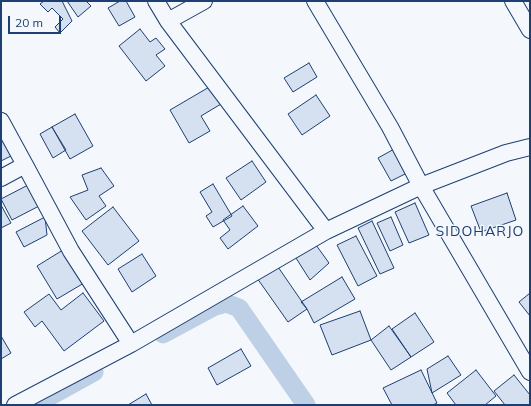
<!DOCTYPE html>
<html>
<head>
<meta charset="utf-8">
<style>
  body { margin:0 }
  #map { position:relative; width:531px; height:406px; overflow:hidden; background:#f4f7fb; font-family:Mulish,sans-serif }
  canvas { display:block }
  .frame { position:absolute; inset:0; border:2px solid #1d3f73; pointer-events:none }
  .scale { position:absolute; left:8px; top:16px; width:53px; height:18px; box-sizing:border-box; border:2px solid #1d3f73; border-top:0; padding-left:5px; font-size:12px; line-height:14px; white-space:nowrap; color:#1d3f73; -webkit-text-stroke:3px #f4f7fb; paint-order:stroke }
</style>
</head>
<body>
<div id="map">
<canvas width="531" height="406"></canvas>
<div class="frame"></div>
<div class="scale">20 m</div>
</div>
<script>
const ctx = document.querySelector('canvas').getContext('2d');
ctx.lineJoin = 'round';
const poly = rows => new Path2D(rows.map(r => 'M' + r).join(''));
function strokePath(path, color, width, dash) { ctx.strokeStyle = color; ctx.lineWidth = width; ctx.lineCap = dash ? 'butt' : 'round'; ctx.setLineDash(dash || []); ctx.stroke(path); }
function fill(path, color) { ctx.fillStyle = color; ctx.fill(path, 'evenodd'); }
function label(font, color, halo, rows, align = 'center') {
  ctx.font = font + ' Mulish,sans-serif'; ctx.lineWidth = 3; ctx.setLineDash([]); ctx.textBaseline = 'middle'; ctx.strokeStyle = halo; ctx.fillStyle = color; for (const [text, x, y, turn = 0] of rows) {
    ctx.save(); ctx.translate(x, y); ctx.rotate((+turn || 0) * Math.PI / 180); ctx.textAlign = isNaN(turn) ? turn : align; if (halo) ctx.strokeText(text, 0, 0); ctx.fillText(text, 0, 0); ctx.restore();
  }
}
strokePath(poly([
  [163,334,215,306,226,303,239,308,306,405],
  [34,405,94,372]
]), '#bed0e5', 19);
const building = poly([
  [44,1,62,1,72,21,60,33,55,27,63,19,52,8,48,12,40,4,44,1],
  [67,1,86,1,91,6,78,17,67,1],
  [120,1,126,1,135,17,119,26,108,8,120,1],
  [140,29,150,42,156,38,165,49,156,55,165,66,146,81,119,46,140,29],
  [309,63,317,77,293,92,284,78,309,63],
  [211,86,221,104,201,116,210,131,189,143,170,110,211,86],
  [316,95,330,116,302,135,288,114,316,95],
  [75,114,93,146,70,159,52,127,75,114],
  [52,127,66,150,53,158,40,134,52,127],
  [1,129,13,155,1,161,1,129],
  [396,148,409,172,391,181,378,158,396,148],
  [252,161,266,182,241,200,226,178,252,161],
  [101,168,114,186,99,196,106,206,86,220,70,197,88,190,82,175,101,168],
  [30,184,41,205,12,220,1,199,30,184],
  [213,184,232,216,213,227,206,216,212,212,200,192,213,184],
  [507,193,516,220,481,232,471,206,507,193],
  [415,203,429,235,409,243,395,212,415,203],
  [1,205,11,223,1,228,1,205],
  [243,206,258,226,228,249,220,238,230,230,223,220,243,206],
  [113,207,139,241,108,265,82,231,113,207],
  [45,217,47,235,24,247,16,232,45,217],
  [391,217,403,245,390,251,377,223,391,217],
  [372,221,394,268,380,274,358,228,372,221],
  [356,236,377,276,358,286,337,245,356,236],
  [316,245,329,263,310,280,296,258,316,245],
  [63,250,84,283,57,299,37,266,63,250],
  [142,254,156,276,132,292,118,269,142,254],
  [276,264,307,309,288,322,257,278,276,264],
  [342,277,355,299,314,323,307,309,301,302,342,277],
  [83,293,104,321,64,351,42,321,35,327,24,312,49,294,61,310,83,293],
  [530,293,530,316,519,302,530,293],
  [360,311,371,340,332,355,320,325,360,311],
  [415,313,434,342,411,357,392,329,415,313],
  [389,326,411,357,391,370,371,340,389,326],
  [1,336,11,353,1,359,1,336],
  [241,349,251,366,217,385,208,368,241,349],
  [448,356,461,375,432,393,427,369,448,356],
  [421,370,437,403,433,405,392,405,383,388,421,370],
  [476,370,496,396,485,405,456,405,447,393,476,370],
  [514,375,530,395,530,405,505,405,494,391,514,375],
  [146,394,152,405,128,405,146,394]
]);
fill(building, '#d5e0f0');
strokePath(building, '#1d3f73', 1);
const minor = poly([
  [156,1,168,21,326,231],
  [315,1,390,127,421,186,530,372],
  [513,1,530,30],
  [168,21,204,1],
  [1,121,25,165],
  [1,178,25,165,71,251,131,344],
  [15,405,131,344,326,231,421,186,506,153,530,147]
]);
strokePath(minor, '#1d3f73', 18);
strokePath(minor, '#f4f7fb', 16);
ctx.letterSpacing = '1px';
label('14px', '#1d3f73', '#f4f7fb', [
  ["SIDOHARJO",480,232]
]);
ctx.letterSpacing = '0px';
</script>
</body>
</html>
